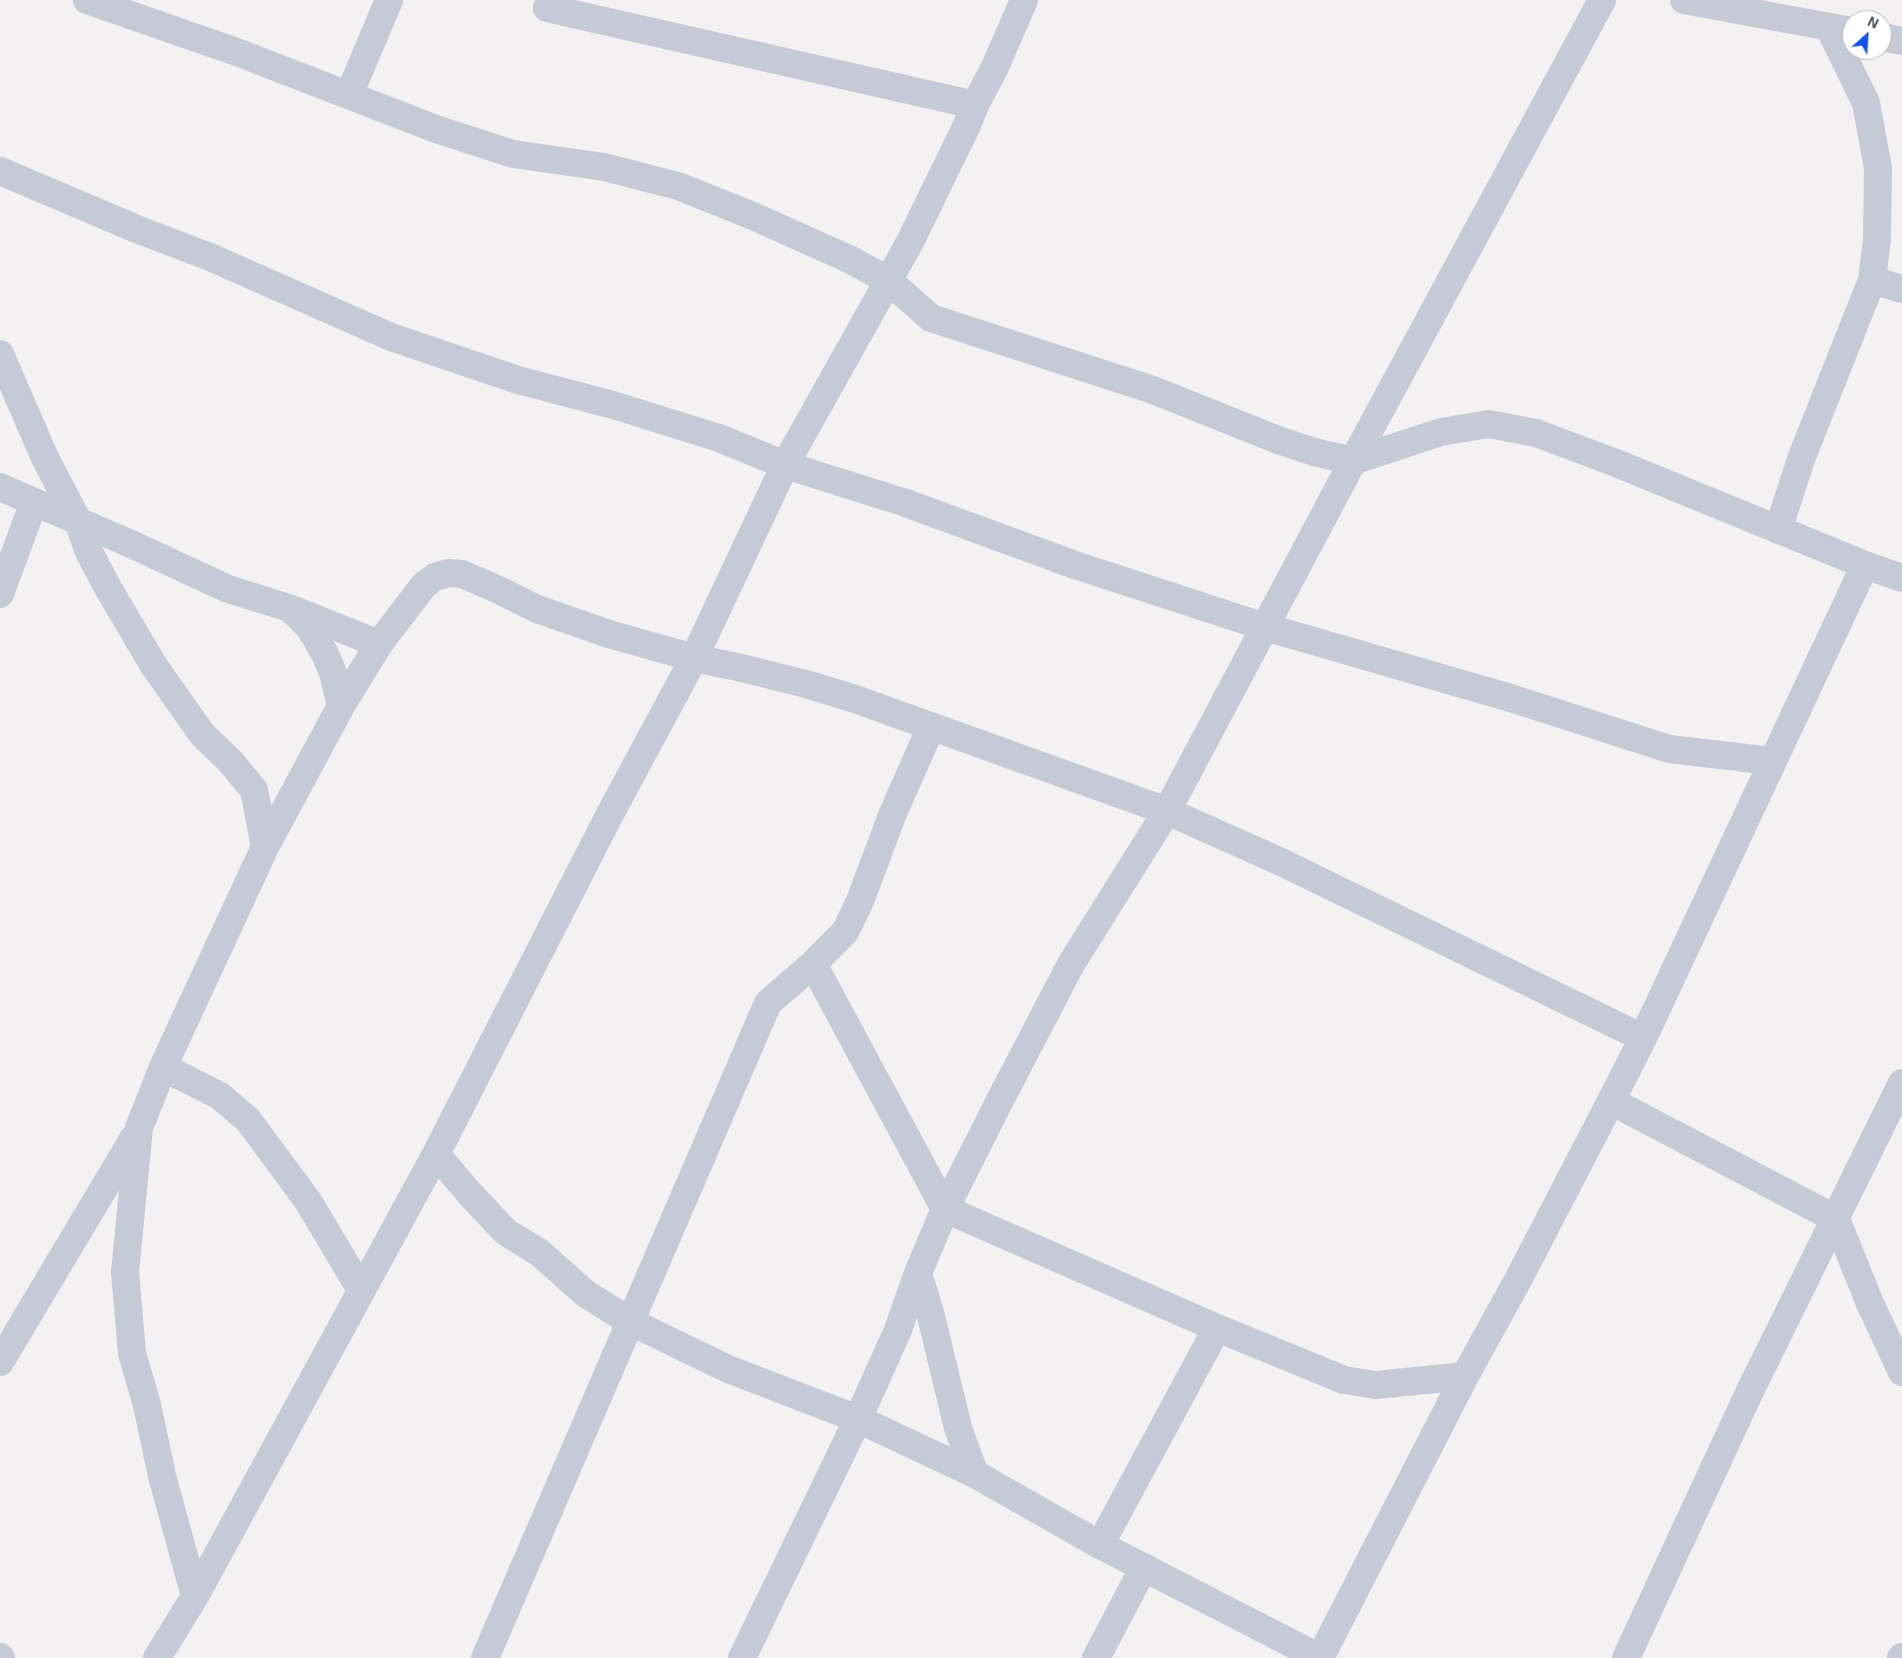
<!DOCTYPE html>
<html>
<head>
<meta charset="utf-8">
<style>
  body { margin:0 }
  #map { position:relative; width:1902px; height:1658px; overflow:hidden; background:#f3f1f1; font-family:"Exo 2",sans-serif }
  canvas { display:block }
  .north { position:absolute; left:1842px; top:10px; width:50px; height:50px; box-sizing:border-box; background:#fff; border:1px solid #b6b9bf; border-radius:50%; rotate:26deg; font-size:14px; font-weight:700; line-height:20px; text-align:center; color:#48515f }
  .north::after { content:''; display:block; margin:auto; width:18px; height:22px; background:#1254ec; clip-path:polygon(50% 0,100% 100%,50% 72%,0 100%) }
</style>
</head>
<body>
<div id="map">
<canvas width="1902" height="1658"></canvas>
<div class="north">N</div>
</div>
<script>
const ctx = document.querySelector('canvas').getContext('2d');
ctx.lineJoin = 'round';
const poly = rows => new Path2D(rows.map(r => 'M' + r).join(''));
function strokePath(path, color, width, dash) { ctx.strokeStyle = color; ctx.lineWidth = width; ctx.lineCap = dash ? 'butt' : 'round'; ctx.setLineDash(dash || []); ctx.stroke(path); }
strokePath(poly([
  [87,0,234,51,436,129,513,154,604,167,678,186,753,216,851,260,889,281,931,318,1153,390,1278,440,1314,452,1353,461,1441,432,1489,424,1536,433,1616,463,1865,565,1902,578],
  [1684,0,1846,30],
  [547,8,975,105],
  [1882,37,1902,41],
  [349,95,389,0],
  [0,171,139,230,210,257,391,337,518,380,613,405,719,438,785,465,903,502,1075,565,1265,627,1514,699,1669,749,1772,761],
  [1872,280,1902,289],
  [0,354,45,458,78,521,89,552,108,588,154,666,202,734,231,762,254,790,265,847],
  [0,487,131,544,228,589,289,608,379,644],
  [1778,530,1801,459,1872,280,1877,239,1878,168,1866,103,1829,27],
  [0,594,34,502],
  [292,610,310,628,326,656,333,673,341,706],
  [813,964,945,1209,1217,1328,1344,1380,1376,1385,1465,1376],
  [163,1067,220,1096,248,1120,308,1201,361,1290],
  [1611,1101,1836,1219,1869,1301,1902,1372],
  [436,1154,470,1194,506,1232,540,1253,586,1294,631,1322,728,1369,858,1419,975,1474,1100,1545,1320,1658],
  [918,1273,931,1316,958,1428,975,1474],
  [0,1362,135,1136],
  [1100,1545,1217,1328],
  [195,1596,162,1476,147,1405,132,1353,125,1272,139,1128,163,1067,265,847,341,706,379,644,424,585,435,577,448,573,462,574,499,590,537,609,609,634,694,658,742,668,806,684,855,699,1167,811,1279,861,1643,1038],
  [0,1657,1,1658],
  [157,1658,195,1596,436,1154,610,814,694,658,785,465,910,242,967,125,975,105,995,67,1024,0],
  [485,1658,768,1003,813,964,845,932,860,901,893,813,931,727],
  [742,1658,858,1419,898,1330,918,1273,945,1209,996,1108,1071,964,1167,811,1353,461,1602,0],
  [1096,1658,1144,1567],
  [1320,1658,1465,1376,1519,1278,1611,1101,1643,1038,1865,565],
  [1626,1658,1749,1393,1902,1083],
  [1901,1658,1902,1657]
]), '#c4cbd6', 28);
</script>
</body>
</html>
